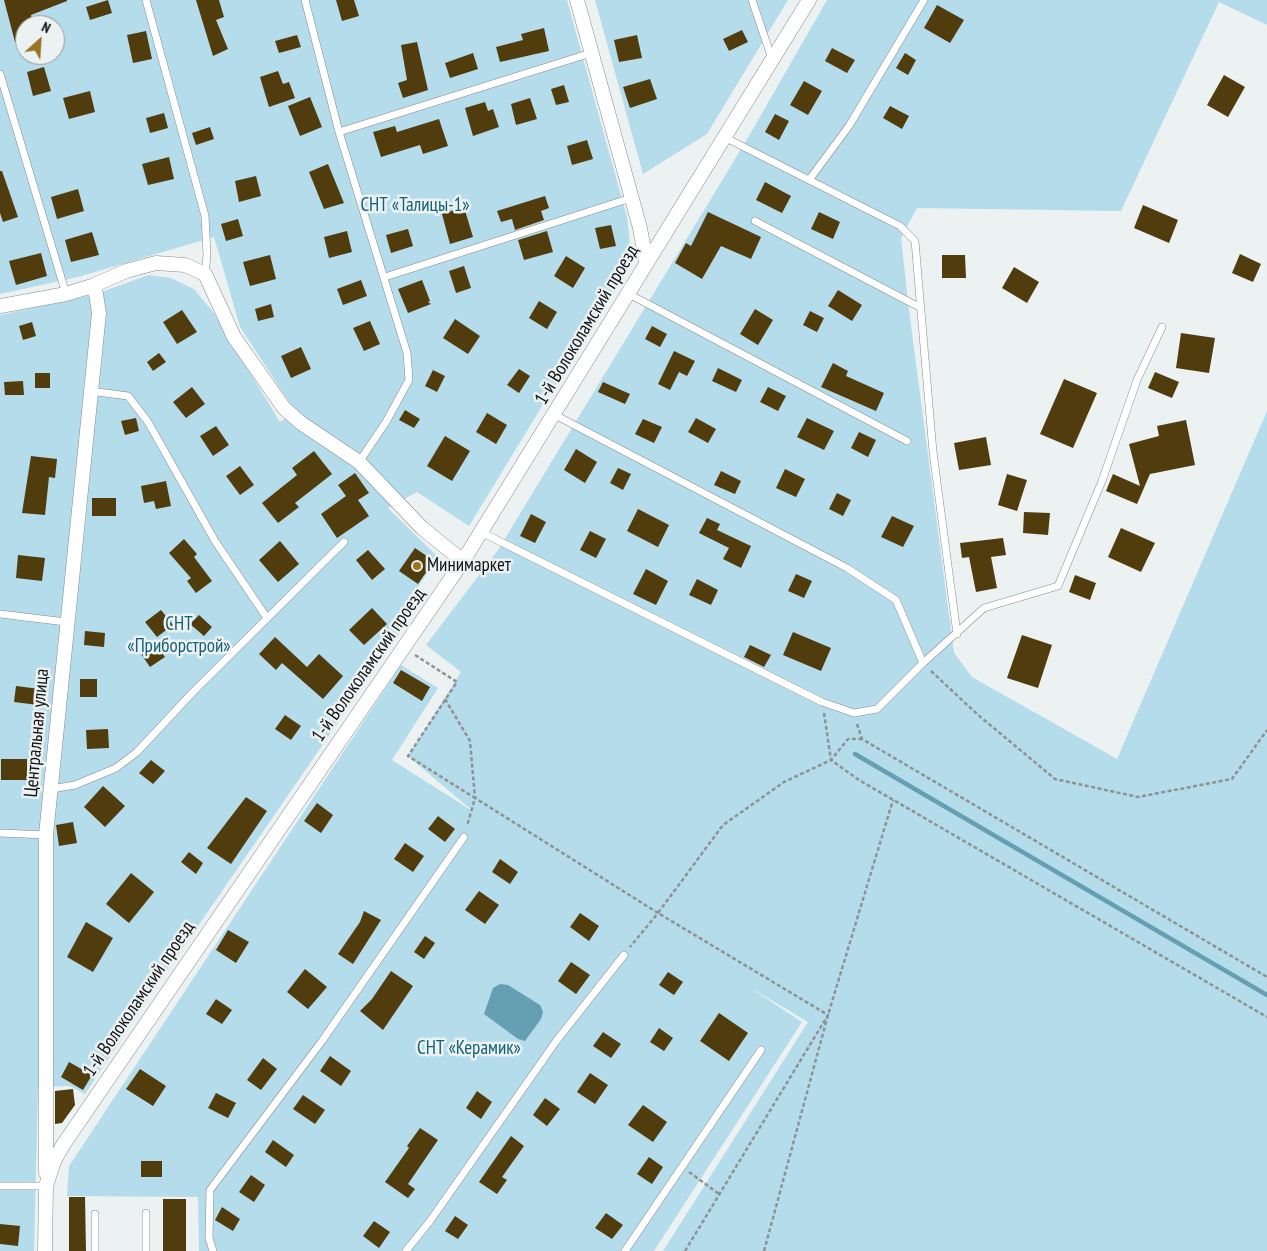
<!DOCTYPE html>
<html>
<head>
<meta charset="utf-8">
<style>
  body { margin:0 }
  #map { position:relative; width:1267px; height:1251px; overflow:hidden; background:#ecf1f2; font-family:"PT Sans Narrow",sans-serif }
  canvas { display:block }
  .north { position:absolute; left:15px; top:15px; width:50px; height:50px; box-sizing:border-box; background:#ecf1f2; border:1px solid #959899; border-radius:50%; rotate:26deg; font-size:14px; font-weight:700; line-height:20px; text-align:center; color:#121314 }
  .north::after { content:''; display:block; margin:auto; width:18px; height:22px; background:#9a7420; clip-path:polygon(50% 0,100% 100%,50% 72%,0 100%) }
</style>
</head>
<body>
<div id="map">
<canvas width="1267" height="1251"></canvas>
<div class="north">N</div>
</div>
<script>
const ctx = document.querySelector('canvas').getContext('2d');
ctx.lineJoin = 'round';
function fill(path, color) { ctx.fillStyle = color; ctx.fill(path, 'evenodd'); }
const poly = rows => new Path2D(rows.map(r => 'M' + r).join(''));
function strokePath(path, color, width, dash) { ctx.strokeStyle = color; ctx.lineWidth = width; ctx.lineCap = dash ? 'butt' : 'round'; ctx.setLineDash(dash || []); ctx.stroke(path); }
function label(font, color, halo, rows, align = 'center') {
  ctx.font = font + ' "PT Sans Narrow",sans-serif'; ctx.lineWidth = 5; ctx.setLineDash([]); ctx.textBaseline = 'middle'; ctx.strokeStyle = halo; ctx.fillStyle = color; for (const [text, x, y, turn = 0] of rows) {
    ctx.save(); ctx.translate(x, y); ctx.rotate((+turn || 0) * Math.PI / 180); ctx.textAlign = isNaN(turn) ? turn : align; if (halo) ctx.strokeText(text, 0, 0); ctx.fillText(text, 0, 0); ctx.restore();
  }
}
fill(poly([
  [0,0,567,0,627,217,630,244,624,272,469,526,417,492,388,508,438,557,418,587,427,593,154,990,85,1094,70,1086,38,1087,34,1251,0,1251,0,315,96,294,148,275,171,278,194,289,213,312,280,422,295,411,240,327,214,237,78,277,0,294],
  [25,25,55,25,55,55,25,55],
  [595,0,788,0,707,134,643,174],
  [827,0,1267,0,1267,25,1219,2,1121,211,917,208,901,238,910,318,954,653,972,677,1117,759,1267,411,1267,1251,663,1251,808,1022,749,987,802,1022,654,1251,199,1251,198,1197,67,1196,69,1166,401,665,438,688,392,760,474,812,408,756,461,672,426,645,498,550,746,141]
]), '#b5dceb');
fill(poly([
  [500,984,508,985,540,1005,543,1012,541,1019,525,1041,518,1039,484,1014,493,988]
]), '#659fb3');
strokePath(poly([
  [855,754,1267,995]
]), '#659fb3', 4.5);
fill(poly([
  [4,0,67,0,67,1,31,15,33,25,25,25,25,39,15,42],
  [108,0,112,13,90,20,86,7],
  [196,0,219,0,224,17,216,20,228,49,213,56],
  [336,0,354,0,359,16,342,21],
  [937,5,964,20,950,43,924,28],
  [544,28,549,51,500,62,496,47,523,40,521,34],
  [742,30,748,42,729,51,723,39],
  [146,31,152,59,133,63,127,35],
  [297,35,301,47,279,53,275,41],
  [637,35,642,58,619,62,614,40],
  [417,42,428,90,403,98,398,83,407,80,401,45],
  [832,48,855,60,847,73,825,61],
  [473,53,478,69,450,78,445,63],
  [905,53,916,60,908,75,896,68],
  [44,67,51,91,33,96,27,72],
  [278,71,283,84,289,82,295,98,269,107,260,77],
  [1224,75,1245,87,1228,117,1207,105],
  [650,79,657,99,630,108,623,87],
  [804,81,822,91,808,115,790,105],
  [564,85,569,102,556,105,551,89],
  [90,91,95,112,69,119,63,98],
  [310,97,322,127,300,136,288,106],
  [530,98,537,119,516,125,511,104],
  [485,102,488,111,493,109,499,127,473,136,465,108],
  [890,106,909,116,902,129,883,118],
  [164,113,168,128,150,133,146,118],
  [775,114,789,121,779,140,765,132],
  [439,119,448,146,423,154,420,145,381,157,373,132,395,126,397,132],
  [210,127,214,139,196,145,192,133],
  [587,140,593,159,572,165,567,146],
  [169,157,174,179,148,185,142,164],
  [328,164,344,203,324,209,309,172],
  [0,171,2,171,18,217,3,222,0,213],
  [256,176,261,196,239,202,235,181],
  [765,182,791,196,782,213,756,200],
  [78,189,84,211,57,219,51,197],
  [545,196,549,208,541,211,544,220,515,230,512,219,501,222,497,211],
  [1143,205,1178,220,1169,243,1134,228],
  [464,207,473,237,450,244,442,214],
  [708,212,761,237,751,259,721,246,702,279,675,263,686,243,691,246],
  [819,212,840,222,833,239,811,229],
  [238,219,243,236,226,241,221,224],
  [611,225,616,246,600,249,595,228],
  [408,229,413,246,391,253,386,235],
  [347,231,352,252,329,258,324,237],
  [547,231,553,252,524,260,518,240],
  [92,232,99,255,71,262,65,240],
  [41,253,47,276,16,285,9,261],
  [1240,254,1261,264,1253,282,1232,273],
  [270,255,276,279,250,286,243,262],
  [942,255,965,255,966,278,942,278],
  [566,256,585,268,573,288,554,276],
  [464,266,471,288,456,293,449,271],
  [1014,267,1039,282,1027,303,1002,288],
  [361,280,367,296,343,305,337,289],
  [422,280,430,301,428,302,431,304,408,313,398,289],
  [838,290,862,305,852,321,828,306],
  [539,301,557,312,547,329,529,318],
  [271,304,274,317,258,321,255,309],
  [755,309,773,320,758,345,740,334],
  [182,310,197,332,177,344,163,322],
  [810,311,824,318,817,332,803,325],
  [455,319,480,336,468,354,443,338],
  [370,321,380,344,364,351,353,328],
  [32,322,36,336,23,340,19,326],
  [652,326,667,334,660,347,645,339],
  [1181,333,1215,338,1209,373,1176,368],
  [301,347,311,369,291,378,281,356],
  [674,351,695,361,687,376,679,372,670,390,658,384],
  [159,353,166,362,153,371,147,362],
  [833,363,848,371,846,376,884,393,876,411,821,387],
  [718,368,742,380,736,392,712,381],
  [519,369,530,376,519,393,507,385],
  [433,370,445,376,437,392,425,386],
  [1155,372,1179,382,1172,398,1148,388],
  [35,373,50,373,50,388,35,388],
  [1064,379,1097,393,1073,448,1040,434],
  [23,381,24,395,5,395,4,382],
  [603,382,630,394,625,404,598,392],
  [192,387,205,404,186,418,173,402],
  [768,387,786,396,778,411,760,402],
  [405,410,420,419,414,428,399,420],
  [487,413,507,425,496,444,476,432],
  [136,418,139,431,125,435,121,421],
  [696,418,716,429,708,443,688,432],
  [807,418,834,431,824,450,797,437],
  [643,419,662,427,654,443,635,434],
  [1186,420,1195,465,1150,474,1137,504,1106,491,1113,474,1140,486,1129,444,1159,436,1157,426],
  [216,426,229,445,213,456,200,436],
  [859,432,876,440,868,457,851,448],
  [445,436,470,451,452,481,427,466],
  [986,437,991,465,959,470,954,443],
  [576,449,597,462,585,483,564,470],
  [314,451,332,474,295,503,299,507,278,523,262,503,297,475,292,468],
  [31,456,57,459,55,478,49,477,45,515,22,513],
  [240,466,254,485,240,495,226,476],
  [618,468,631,474,623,490,610,483],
  [785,469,805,479,796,497,776,488],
  [721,471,741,481,735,494,714,485],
  [355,473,369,493,358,500,369,516,337,538,321,514,346,496,338,485],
  [1007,474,1027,480,1017,511,998,505],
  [166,481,171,506,156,509,154,501,144,503,141,486],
  [837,493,851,500,843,516,829,509],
  [92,498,116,498,116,516,92,516],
  [638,509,669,525,658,547,627,531],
  [1024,512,1050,513,1048,535,1023,533],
  [531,514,546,522,535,543,520,536],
  [892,516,914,526,903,547,881,537],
  [707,518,720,524,717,530,751,546,741,568,723,559,729,548,699,533],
  [1121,528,1155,543,1141,572,1108,557],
  [590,531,606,539,596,558,580,550],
  [1003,538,1006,555,991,557,997,588,976,592,969,557,962,558,960,543],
  [184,539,197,554,194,557,212,581,196,593,187,581,191,578,169,553],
  [280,541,299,564,278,582,259,560],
  [415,548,434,561,418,584,399,571],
  [368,550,385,569,372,580,356,560],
  [18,555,45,558,42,581,16,578],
  [646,569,668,581,656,605,633,594],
  [796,574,812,581,804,598,788,591],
  [1075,575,1096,583,1090,600,1069,592],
  [697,579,718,590,711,605,689,595],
  [372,608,387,624,364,645,349,630],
  [161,610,173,625,157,637,145,622],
  [199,615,212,627,204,636,190,624],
  [85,631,105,633,104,647,84,645],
  [793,632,831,648,821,671,783,655],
  [1022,635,1052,645,1038,688,1007,678],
  [275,637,307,667,319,654,343,676,323,699,282,663,276,670,259,654],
  [153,641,165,657,150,667,139,651],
  [750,645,771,655,764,667,744,657],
  [401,670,430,687,422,701,393,683],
  [80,679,97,679,97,697,80,697],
  [16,686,40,689,38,705,14,702],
  [285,715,301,726,291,740,275,729],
  [108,729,109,748,87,749,86,730],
  [1,759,27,759,27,780,1,780],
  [151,760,165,771,153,784,139,773],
  [103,786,125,806,105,827,84,807],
  [246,797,267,811,231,864,207,848],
  [317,803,333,815,321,833,304,821],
  [438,816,455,829,445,842,428,829],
  [73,822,77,843,59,846,56,825],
  [405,843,424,856,413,872,394,859],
  [189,852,203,863,196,874,181,862],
  [500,859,518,872,510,884,492,872],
  [131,873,154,892,129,923,106,904],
  [479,891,499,905,485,924,465,910],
  [364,911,381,920,353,964,338,954,360,922],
  [580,913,599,926,589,941,570,927],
  [86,922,113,938,93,972,67,957],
  [228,930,249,942,236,963,216,950],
  [425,936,435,943,424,959,414,952],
  [571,962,590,975,576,994,558,981],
  [305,969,327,987,308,1009,287,992],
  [391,971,413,986,383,1030,360,1011,372,999],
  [668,972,683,982,674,995,659,985],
  [216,999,232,1010,222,1024,206,1014],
  [719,1013,748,1033,729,1061,700,1041],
  [659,1028,673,1038,664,1051,650,1042],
  [603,1032,621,1044,611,1058,593,1046],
  [330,1056,351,1071,341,1086,320,1071],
  [263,1058,277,1069,261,1090,247,1080],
  [69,1062,92,1075,83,1090,61,1077],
  [140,1069,166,1086,153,1106,126,1089],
  [590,1073,608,1085,595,1104,577,1092],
  [73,1089,75,1105,62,1123,55,1124,55,1091],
  [477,1091,492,1102,481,1119,466,1108],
  [216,1093,236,1103,228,1118,208,1108],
  [303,1095,325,1110,315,1124,293,1109],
  [545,1098,560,1109,547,1126,533,1115],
  [643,1105,667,1122,653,1142,628,1125],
  [420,1128,438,1140,408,1184,415,1189,408,1198,385,1182,409,1148,407,1146],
  [511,1136,524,1146,502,1177,507,1180,497,1194,479,1182],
  [273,1140,294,1155,286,1167,265,1152],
  [649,1157,663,1167,652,1184,637,1174],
  [141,1161,162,1161,162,1177,141,1177],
  [251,1175,265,1185,254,1202,239,1192],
  [69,1197,85,1197,86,1251,69,1251],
  [163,1199,186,1199,186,1251,163,1251],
  [222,1207,240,1219,233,1231,215,1220],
  [606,1213,623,1225,612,1239,595,1228],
  [455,1216,468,1225,458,1239,445,1231],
  [374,1221,390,1232,379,1248,363,1236],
  [0,1224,20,1226,18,1246,0,1244]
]), '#513c0e');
const lane = poly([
  [146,0,205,216,207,255,205,274],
  [305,0,339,132,407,353,409,380,386,422,359,462],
  [752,0,772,59],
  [0,74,66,294],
  [339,132,591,53],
  [726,138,900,226,915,241,933,452,957,634],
  [809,180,849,126,924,0],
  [755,221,921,308],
  [385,277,631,198],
  [627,293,907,441],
  [90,391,128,396,148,422,215,541,267,618],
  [555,415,847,568,896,600,923,663],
  [481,532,822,702,854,713,877,709,923,663,984,608,1058,586,1102,481,1137,380,1162,327],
  [0,614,66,622],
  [51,789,75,785,116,768,137,752,193,692,344,542],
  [0,833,46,835],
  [0,1186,46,1186],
  [146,1213,146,1251],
  [95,1214,95,1251],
  [213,1251,209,1238,210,1190,322,1041,464,837],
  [406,1251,430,1221,557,1040,624,955],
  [625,1251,761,1050]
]);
const street = poly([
  [577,0,640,228,646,261],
  [0,306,66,294,92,286,126,271,156,263,185,265,205,274,234,337,284,408,301,423,359,462,422,528,463,561],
  [46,1173,46,835,99,313,96,294,92,286],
  [45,1251,46,1186,54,1161,63,1145,463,561,809,0]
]);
strokePath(lane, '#878b8d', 8);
strokePath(street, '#878b8d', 15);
strokePath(poly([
  [415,655,457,682,408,756,475,798,467,826],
  [931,671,977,714,1055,779,1138,797,1232,779,1267,730],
  [445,699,470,741,475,798,658,913,630,947],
  [824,713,831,760,859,780,1267,1017],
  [857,724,862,739,1267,977],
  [689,1172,719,1194],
  [685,1251,828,1015,658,913,723,825,784,782,831,760,848,739,862,739],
  [764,1251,828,1015,893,800]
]), '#8f9293', 2.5, [4, 2.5]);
strokePath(lane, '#fff', 7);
strokePath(street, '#fff', 14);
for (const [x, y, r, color] of [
  [417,566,5,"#9a7420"]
]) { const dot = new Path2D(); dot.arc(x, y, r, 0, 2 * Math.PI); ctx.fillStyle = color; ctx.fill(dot); strokePath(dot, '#ecf1f2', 2); }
label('19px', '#146076', '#ecf1f2', [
  ["СНТ «Талицы-1»",415,206],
  ["СНТ",179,625],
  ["«Приборстрой»",179,647],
  ["СНТ «Керамик»",469,1049]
]);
label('19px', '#121314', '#ecf1f2', [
  ["1-й Волоколамский проезд",587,325,-59],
  ["1-й Волоколамский проезд",369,665,-55],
  ["Центральная улица",37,733,-85],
  ["1-й Волоколамский проезд",139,999,-56]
]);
label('19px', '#121314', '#ecf1f2', [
  ["Минимаркет",427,566]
], 'left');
</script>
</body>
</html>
